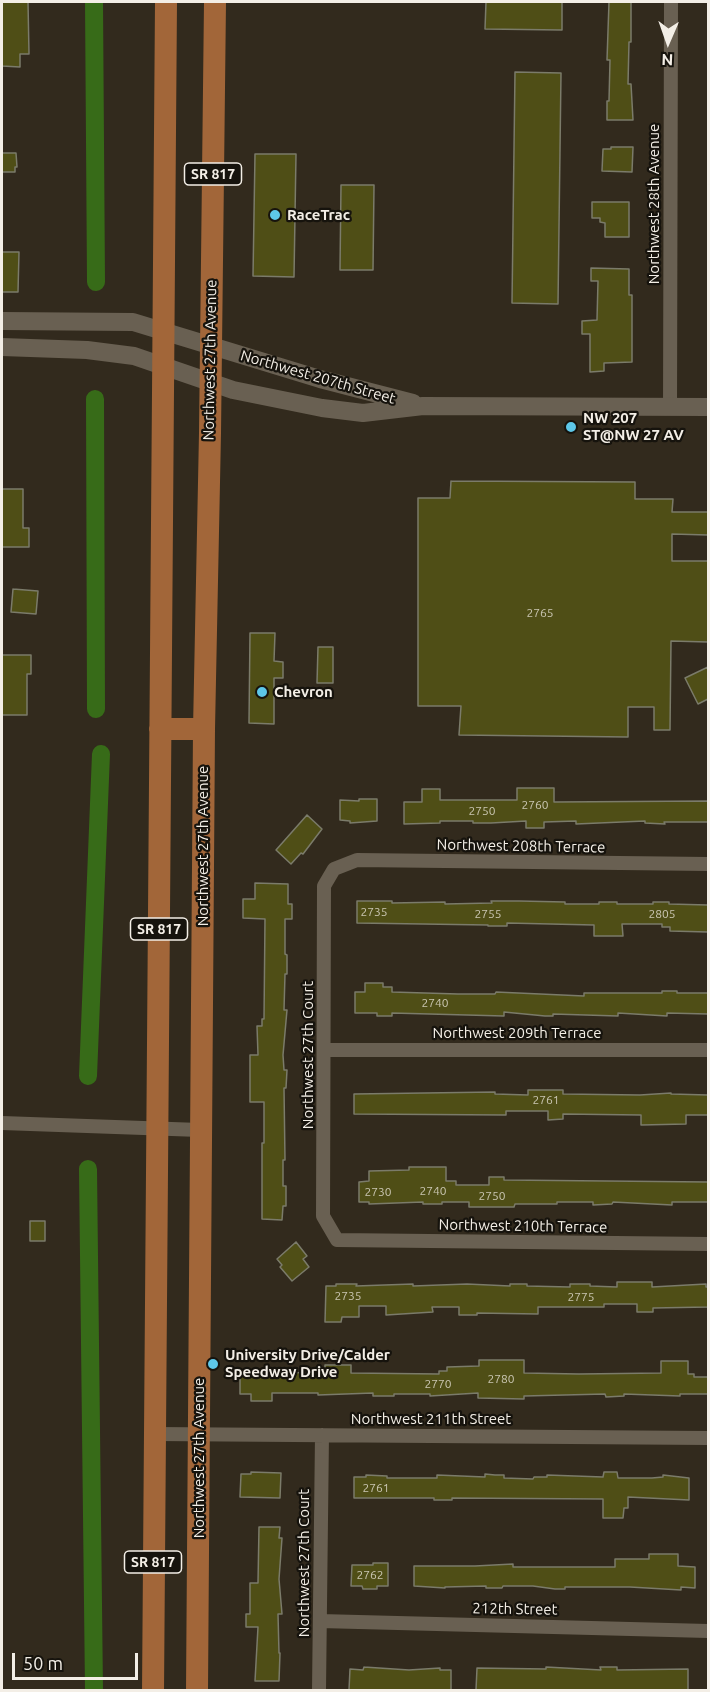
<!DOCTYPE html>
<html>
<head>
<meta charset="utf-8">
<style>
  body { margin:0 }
  #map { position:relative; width:710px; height:1692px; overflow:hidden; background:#322a1d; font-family:Ubuntu,sans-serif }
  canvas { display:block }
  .frame { position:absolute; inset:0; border:3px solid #f3eee6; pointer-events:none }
  .north { position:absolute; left:638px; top:12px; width:60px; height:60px; -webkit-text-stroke:4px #16130d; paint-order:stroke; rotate:182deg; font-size:16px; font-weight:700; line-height:24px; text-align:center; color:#f3eee6 }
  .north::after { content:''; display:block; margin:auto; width:21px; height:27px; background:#f3eee6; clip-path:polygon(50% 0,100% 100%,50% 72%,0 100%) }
  .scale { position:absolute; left:12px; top:1653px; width:126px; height:27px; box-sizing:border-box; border:3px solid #f3eee6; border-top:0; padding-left:8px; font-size:18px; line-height:21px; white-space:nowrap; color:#f3eee6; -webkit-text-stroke:4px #16130d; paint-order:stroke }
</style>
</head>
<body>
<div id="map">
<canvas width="710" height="1692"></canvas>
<div class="frame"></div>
<div class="north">N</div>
<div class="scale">50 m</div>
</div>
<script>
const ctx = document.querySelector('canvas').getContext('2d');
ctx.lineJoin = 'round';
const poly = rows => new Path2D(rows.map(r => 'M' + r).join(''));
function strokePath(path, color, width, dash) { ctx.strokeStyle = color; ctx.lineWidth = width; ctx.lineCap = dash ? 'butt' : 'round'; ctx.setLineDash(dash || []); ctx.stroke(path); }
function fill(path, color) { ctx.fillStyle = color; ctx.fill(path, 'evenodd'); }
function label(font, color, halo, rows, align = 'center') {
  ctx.font = font + ' Ubuntu,sans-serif'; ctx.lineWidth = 4.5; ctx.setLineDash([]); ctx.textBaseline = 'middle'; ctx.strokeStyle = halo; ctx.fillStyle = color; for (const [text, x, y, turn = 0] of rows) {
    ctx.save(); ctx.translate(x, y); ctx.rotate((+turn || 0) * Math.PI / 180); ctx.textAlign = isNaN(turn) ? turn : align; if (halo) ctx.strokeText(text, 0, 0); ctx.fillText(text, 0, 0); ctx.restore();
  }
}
strokePath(poly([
  [94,2,96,282],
  [95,399,96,709],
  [88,1076,101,754],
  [88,1169,94,1690]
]), '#376b18', 18);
const building = poly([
  [2,2,28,2,29,54,20,54,20,67,2,66,2,2],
  [486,2,562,2,562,30,485,29,486,2],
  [609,2,631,2,631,42,629,42,628,84,631,84,633,120,607,120,607,101,609,101,610,60,607,60,609,2],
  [515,72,561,73,558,304,512,303,515,72],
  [611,147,633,147,632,172,602,171,603,149,611,149,611,147],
  [2,153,16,153,17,167,15,167,15,172,2,172,2,153],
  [255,154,296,154,294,277,253,276,255,154],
  [341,185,374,185,373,270,340,270,341,185],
  [592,202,629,202,629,237,605,237,605,223,600,222,600,218,592,218,592,202],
  [2,252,19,252,18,292,2,292,2,252],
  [591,268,629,269,629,295,632,295,632,362,604,363,604,371,590,372,590,334,582,334,582,321,597,320,598,281,591,281,591,268],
  [451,481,635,482,635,499,673,499,672,512,708,512,708,535,672,534,672,561,708,561,708,642,671,641,670,730,654,730,654,707,628,707,628,737,459,735,461,706,418,706,418,498,450,498,451,481],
  [2,489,23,489,23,528,29,528,29,547,2,547,2,489],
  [13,589,38,591,36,614,11,612,13,589],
  [250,633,275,633,274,661,283,662,283,678,274,678,274,724,249,723,250,633],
  [318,647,333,647,333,683,317,683,318,647],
  [2,655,31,655,31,674,27,674,27,715,2,715,2,655],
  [708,667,708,699,698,704,685,678,708,667],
  [517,788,554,788,554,802,708,801,708,822,664,822,665,824,645,823,645,821,576,824,576,821,544,822,544,828,526,828,526,821,491,823,473,823,473,821,440,821,440,823,404,824,404,802,422,802,422,789,440,789,440,800,517,800,517,788],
  [359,799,377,799,377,821,350,823,350,821,340,820,340,800,359,801,359,799],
  [307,815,322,829,303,854,301,853,291,864,276,850,307,815],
  [255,883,288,884,288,904,292,904,292,919,285,919,285,954,287,955,287,974,285,974,284,1010,287,1010,283,1055,284,1070,287,1070,286,1088,284,1088,285,1160,283,1160,283,1186,286,1186,286,1206,283,1206,282,1220,262,1219,262,1143,264,1143,264,1102,250,1102,250,1055,258,1055,257,1026,262,1026,262,1019,264,1019,265,919,243,918,243,899,255,899,255,883],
  [357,901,392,901,392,903,445,902,445,904,492,903,491,901,519,901,565,902,565,904,599,904,599,902,617,902,617,904,653,904,653,902,669,902,669,904,708,905,708,932,670,931,670,927,662,927,662,924,622,924,623,936,594,936,594,925,507,923,507,926,488,926,488,925,357,923,357,901],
  [365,983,383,983,383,987,392,987,392,992,458,994,495,994,496,992,584,996,584,993,662,993,662,991,677,991,677,993,708,993,708,1014,667,1013,667,1016,618,1013,618,1016,553,1014,553,1016,545,1016,504,1012,504,1016,392,1013,392,1016,377,1016,377,1013,355,1013,355,992,365,992,365,983],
  [528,1090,563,1090,563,1094,640,1095,671,1093,671,1094,708,1095,708,1115,686,1115,686,1124,641,1125,641,1115,563,1114,563,1119,548,1120,548,1111,506,1111,506,1115,354,1114,354,1094,495,1092,495,1094,528,1095,528,1090],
  [409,1167,446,1167,446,1181,456,1181,456,1185,489,1185,489,1177,504,1177,504,1180,708,1182,708,1202,672,1202,672,1205,613,1202,612,1204,593,1205,593,1202,557,1202,557,1204,515,1204,514,1207,469,1207,469,1202,442,1202,442,1204,423,1204,423,1202,369,1204,369,1202,359,1202,359,1182,369,1181,369,1171,409,1170,409,1167],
  [30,1221,45,1221,45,1241,30,1241,30,1221],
  [296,1242,307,1256,303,1259,309,1267,292,1281,280,1267,282,1265,277,1259,296,1242],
  [617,1282,652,1282,652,1287,706,1284,706,1287,708,1287,708,1307,653,1308,653,1312,637,1312,637,1304,604,1304,604,1307,538,1307,538,1314,477,1313,477,1315,459,1315,459,1307,432,1307,433,1312,386,1315,386,1306,359,1306,359,1317,342,1317,341,1322,325,1322,326,1286,336,1286,336,1284,357,1284,356,1286,413,1284,413,1286,467,1284,510,1286,510,1284,527,1284,527,1286,570,1287,570,1284,590,1284,590,1286,617,1287,617,1282],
  [479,1360,524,1360,524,1373,579,1374,661,1373,661,1361,688,1361,688,1374,694,1374,694,1377,708,1377,708,1394,680,1394,680,1396,624,1394,624,1396,606,1397,605,1394,524,1396,524,1399,478,1398,478,1393,430,1396,430,1394,394,1394,394,1396,373,1396,373,1393,318,1395,318,1393,272,1393,272,1401,251,1401,251,1394,240,1394,240,1372,325,1373,325,1365,351,1365,351,1373,439,1374,439,1371,447,1371,447,1367,479,1366,479,1360],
  [251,1472,281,1473,280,1498,240,1497,241,1474,251,1474,251,1472],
  [604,1472,617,1472,618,1478,652,1478,663,1477,663,1475,689,1478,689,1500,628,1497,628,1508,624,1508,623,1518,603,1518,603,1499,452,1498,452,1500,434,1500,434,1498,354,1498,354,1477,366,1477,366,1475,387,1476,387,1478,437,1478,437,1475,485,1477,485,1474,495,1475,504,1475,504,1478,533,1479,534,1477,547,1477,547,1475,603,1477,604,1472],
  [259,1527,280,1527,279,1538,282,1538,279,1579,282,1614,278,1614,279,1653,280,1653,279,1681,255,1681,258,1627,246,1627,246,1614,250,1614,250,1583,258,1583,259,1527],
  [649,1554,678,1554,678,1566,695,1567,695,1588,681,1587,681,1590,630,1587,565,1587,565,1589,555,1589,533,1586,503,1586,502,1588,486,1588,486,1586,445,1587,445,1588,414,1586,414,1566,475,1566,513,1564,513,1567,615,1567,615,1559,649,1559,649,1554],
  [373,1563,388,1563,388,1586,377,1586,377,1589,363,1589,362,1586,351,1586,352,1565,373,1565,373,1563],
  [364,1667,409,1670,440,1668,440,1670,451,1670,451,1690,349,1690,350,1669,363,1670,364,1667],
  [546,1667,601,1670,600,1667,617,1667,617,1670,688,1669,688,1690,476,1690,477,1668,546,1669,546,1667]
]);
fill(building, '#4f4e16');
strokePath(building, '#7b7b6a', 1.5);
strokePath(poly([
  [670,407,671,2],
  [708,864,357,860,334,869,324,886,323,1216,337,1240,708,1244],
  [325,1050,708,1050],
  [2,1123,200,1130],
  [154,1434,708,1438],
  [320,1621,708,1631],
  [319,1690,322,1435]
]), '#696052', 14);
strokePath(poly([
  [2,321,133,322,320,379,413,403],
  [2,347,87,350,134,356,233,390,322,408,363,413,423,406,708,407]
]), '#696052', 18);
strokePath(poly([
  [160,729,204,729],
  [153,1690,166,2],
  [197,1690,204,729,210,433,215,2]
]), '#a26639', 22);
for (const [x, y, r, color] of [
  [275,215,6,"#5dc7e8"],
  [571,427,6,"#5dc7e8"],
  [262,692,6,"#5dc7e8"],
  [213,1364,6,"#5dc7e8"]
]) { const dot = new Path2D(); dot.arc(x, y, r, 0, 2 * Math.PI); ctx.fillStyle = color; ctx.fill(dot); strokePath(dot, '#16130d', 2); }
label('12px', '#cac6b2', null, [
  ["2765",540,613],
  ["2760",535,805],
  ["2750",482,811],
  ["2735",374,912],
  ["2755",488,914],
  ["2805",662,914],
  ["2740",435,1003],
  ["2761",546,1100],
  ["2740",433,1191],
  ["2730",378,1192],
  ["2750",492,1196],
  ["2735",348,1296],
  ["2775",581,1297],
  ["2780",501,1379],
  ["2770",438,1384],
  ["2761",376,1488],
  ["2762",370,1575]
]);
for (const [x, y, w] of [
  [213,174,57],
  [159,929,57],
  [153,1562,57]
]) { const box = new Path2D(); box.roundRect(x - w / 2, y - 11, w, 22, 4.5); ctx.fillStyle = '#16130d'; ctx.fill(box); strokePath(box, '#f3eee6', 1.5); }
label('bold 14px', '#f3eee6', null, [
  ["SR 817",213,174],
  ["SR 817",159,929],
  ["SR 817",153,1562]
]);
label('15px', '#f3eee6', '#16130d', [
  ["Northwest 28th Avenue",654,204,-90],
  ["Northwest 27th Avenue",210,360,-89],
  ["Northwest 207th Street",318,377,16],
  ["Northwest 27th Avenue",203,846,-90],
  ["Northwest 208th Terrace",521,846,1],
  ["Northwest 209th Terrace",517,1033],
  ["Northwest 27th Court",308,1055,-90],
  ["Northwest 210th Terrace",523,1226,1],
  ["Northwest 211th Street",431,1419],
  ["Northwest 27th Avenue",199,1458,-90],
  ["Northwest 27th Court",304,1563,-90],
  ["212th Street",515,1609,1]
]);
label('bold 15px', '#f3eee6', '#16130d', [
  ["RaceTrac",287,215],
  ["NW 207",583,418],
  ["ST@NW 27 AV",583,435],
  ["Chevron",274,692],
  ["University Drive/Calder",225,1355],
  ["Speedway Drive",225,1372]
], 'left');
</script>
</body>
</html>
